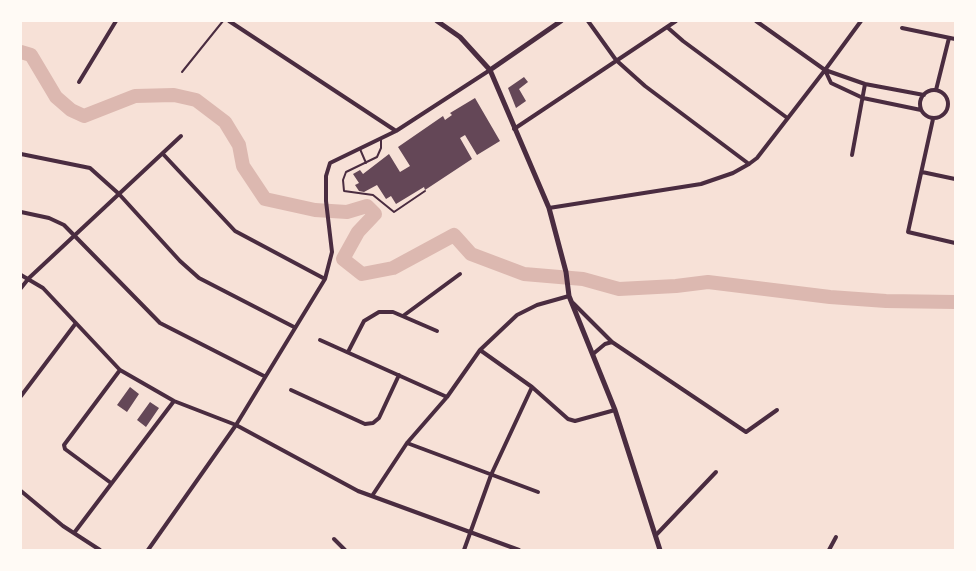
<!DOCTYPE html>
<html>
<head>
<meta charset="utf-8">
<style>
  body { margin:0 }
  #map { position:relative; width:976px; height:571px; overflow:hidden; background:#f7e1d7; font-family:Manrope,sans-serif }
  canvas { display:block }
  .frame { position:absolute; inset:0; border:22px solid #fffaf5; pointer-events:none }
</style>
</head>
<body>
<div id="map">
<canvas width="976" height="571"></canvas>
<div class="frame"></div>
</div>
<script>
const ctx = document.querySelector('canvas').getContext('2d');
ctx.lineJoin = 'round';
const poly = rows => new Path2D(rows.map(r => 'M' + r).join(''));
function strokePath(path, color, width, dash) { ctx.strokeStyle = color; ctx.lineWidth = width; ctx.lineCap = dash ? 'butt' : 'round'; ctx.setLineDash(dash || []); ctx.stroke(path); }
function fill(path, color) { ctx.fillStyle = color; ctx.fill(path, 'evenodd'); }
strokePath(poly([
  [21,52,31,55,56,97,71,110,84,116,135,96,174,95,196,100,225,122,239,145,243,166,265,199,315,210,347,212,367,206,375,214,358,232,343,259,362,274,393,268,454,235,471,254,524,274,583,279,619,289,676,286,708,282,830,297,886,301,955,302]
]), '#dcb8b0', 14);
fill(poly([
  [524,77,528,82,519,89,526,101,516,108,508,88],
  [475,98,500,141,477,155,465,135,460,138,472,159,425,190,424,187,396,204,391,196,386,199,377,185,364,192,359,191,355,185,359,183,353,174,360,170,363,174,389,154,400,172,410,166,398,147,443,116,445,120,452,115,450,113],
  [130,387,139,394,127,412,117,405],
  [150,402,159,408,146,427,137,420]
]), '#644757');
strokePath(poly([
  [182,72,223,21],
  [381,138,381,148,377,157,346,172,343,180,344,191,373,195,394,212,425,191],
  [360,149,366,163]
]), '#4a2c40', 2);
strokePath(poly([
  [229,21,396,131],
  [588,21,616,60,645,86,749,164],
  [756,21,825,70,865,84,924,95],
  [667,27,683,41,786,117],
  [902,28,955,39],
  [825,70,831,83,863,98,921,110],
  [79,82,116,21],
  '920 104a14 14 0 1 1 28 0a14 14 0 1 1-28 0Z',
  [936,90,949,38],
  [933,119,908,232,955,243],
  [514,129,676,21],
  [21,154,90,168,119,194,180,261,199,278,294,327],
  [163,154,235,231,325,279],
  [852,155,865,84],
  [922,172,955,179],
  [549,208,701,184,733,173,749,164,757,158,825,70,861,21],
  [21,212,49,218,64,225,160,323,264,376],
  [21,275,43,288,120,370,174,401,236,425,358,491,519,550],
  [21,288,29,278,181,136],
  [573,303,612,342,746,432,777,410],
  [403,316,460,274],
  [320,340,447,397],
  [480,350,532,387,568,419,575,421,615,410],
  [348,352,364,321,379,312,393,312,437,331],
  [593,354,605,344,612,342],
  [291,390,365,424,373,423,379,418,399,375],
  [21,396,76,323],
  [407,443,538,492],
  [111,483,65,449,64,445,120,370],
  [21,491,63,526,100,550],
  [372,496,407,443,447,397,480,350,517,315,537,305,569,296],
  [74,533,174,401],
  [656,535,716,472],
  [334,539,345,550],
  [148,550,236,425,325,279,332,252,326,201,326,176,330,163,396,131,490,70],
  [464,550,491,475,532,387],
  [829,550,836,537]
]), '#4a2c40', 4);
strokePath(poly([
  [437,21,460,37,490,70,549,208,566,272,569,296,615,410,660,550],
  [490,70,561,21]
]), '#4a2c40', 5);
</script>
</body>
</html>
